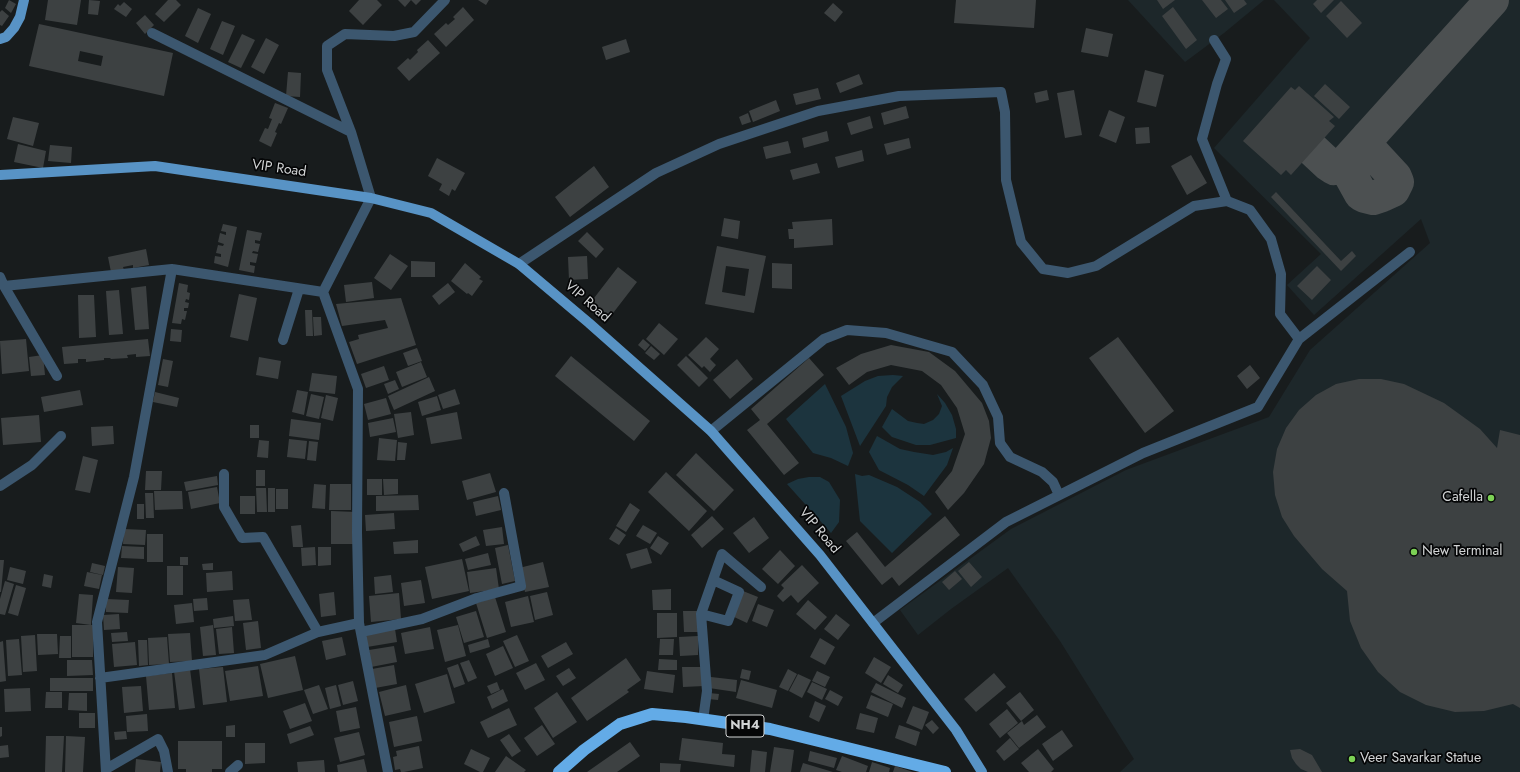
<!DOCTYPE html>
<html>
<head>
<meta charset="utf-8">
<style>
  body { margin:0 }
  canvas { display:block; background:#181c1d }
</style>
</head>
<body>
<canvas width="1520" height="772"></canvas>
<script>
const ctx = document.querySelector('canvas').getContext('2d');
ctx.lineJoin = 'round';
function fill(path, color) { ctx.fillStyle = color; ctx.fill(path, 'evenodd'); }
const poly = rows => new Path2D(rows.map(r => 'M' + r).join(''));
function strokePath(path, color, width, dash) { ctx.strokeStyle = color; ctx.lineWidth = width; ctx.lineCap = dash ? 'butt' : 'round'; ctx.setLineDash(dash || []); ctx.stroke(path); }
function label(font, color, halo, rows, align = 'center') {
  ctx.font = font + ' Jost,sans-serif'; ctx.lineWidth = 3.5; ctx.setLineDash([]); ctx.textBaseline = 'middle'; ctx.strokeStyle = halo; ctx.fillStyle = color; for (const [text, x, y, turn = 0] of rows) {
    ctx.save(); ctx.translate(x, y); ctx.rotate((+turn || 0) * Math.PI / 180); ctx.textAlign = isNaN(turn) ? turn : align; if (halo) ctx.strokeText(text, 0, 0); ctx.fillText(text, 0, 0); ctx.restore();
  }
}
fill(poly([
  [1128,0,1264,0,1224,33,1185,62],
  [1274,0,1520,0,1520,772,1120,772,1134,759,1060,641,1008,568,951,609,918,635,900,610,1011,529,1126,470,1269,417,1310,350,1430,243,1421,219,1314,315,1287,285,1321,254,1214,148,1310,38]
]), '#1d272a');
fill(poly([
  [893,375,903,376,892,387,887,397,886,406,860,446,841,396,865,381,878,376],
  [825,384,846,427,853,453,848,466,831,458,813,453,786,419],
  [937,394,945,403,952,415,956,429,956,438,930,445,916,445,892,437,882,427,892,409,908,421,917,423,924,424,933,420,939,414,942,406],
  [877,436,900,449,914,452,933,455,946,452,953,448,947,465,924,496,908,485,879,470,869,452],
  [855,474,862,476,869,475,897,487,920,502,932,514,892,553,860,521],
  [809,477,820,477,829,482,840,500,839,522,831,533,787,484,798,479]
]), '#1c343e');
strokePath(poly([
  [1313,150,1328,164,1334,168,1345,163,1492,0],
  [1352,155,1350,168,1351,176,1361,194,1365,196,1373,198,1382,195,1393,190,1397,182,1395,177,1370,150,1367,143,1368,137]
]), '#4c5051', 34);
fill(poly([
  [9,0,16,4,11,13,5,8],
  [48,0,81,0,77,25,45,20],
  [89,0,100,1,98,15,88,14],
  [168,0,176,0,181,5,164,22,155,14],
  [359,0,377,0,382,5,363,25,349,11],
  [398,0,421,0,416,5,411,0,405,7],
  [478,0,489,0,486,5],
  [956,0,1036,0,1034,28,954,23],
  [1157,0,1175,0,1163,9],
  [1202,0,1221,0,1228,9,1216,18],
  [1225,0,1244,0,1247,4,1234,13],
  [1317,0,1334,0,1321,13,1313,4],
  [1341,1,1362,23,1347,38,1326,16],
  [124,2,132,9,126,17,114,9,118,4,120,6],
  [833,3,843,12,835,22,824,13],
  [463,7,474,20,446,47,434,34,446,23,448,25,455,19,453,17],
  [1173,7,1197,40,1186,49,1162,16],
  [198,8,211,14,198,43,185,36],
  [2,10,9,16,2,26,0,25,0,12],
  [145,15,154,25,145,34,136,23],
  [222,21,235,26,223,55,210,49],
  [39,24,173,53,164,96,29,66],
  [80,51,103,56,101,66,78,61],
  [1086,28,1113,34,1108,57,1081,52],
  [242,34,255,40,241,68,228,62],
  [266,38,279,45,264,74,251,67],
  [626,39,630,52,606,60,602,47],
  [428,40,440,53,409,81,397,68,408,58,410,60,418,52,417,50],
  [1145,70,1164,75,1156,107,1137,102],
  [288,72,301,73,300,97,286,96],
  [859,74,863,84,840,93,836,83],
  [1325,84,1350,107,1339,119,1314,96],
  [1299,86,1334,117,1329,121,1335,126,1291,175,1286,170,1281,175,1243,141,1291,87,1295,90],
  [818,88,821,99,796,105,793,94],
  [1047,90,1049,100,1036,103,1034,93],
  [1074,90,1082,135,1065,138,1057,93],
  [776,100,780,111,753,122,749,111],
  [275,103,288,108,281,124,279,123,275,132,277,133,271,147,259,141,265,128,268,129,272,119,269,118],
  [906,106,909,118,884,125,881,113],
  [1109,110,1125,117,1116,143,1099,136],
  [748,113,751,122,742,125,739,117],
  [870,116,873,128,851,135,847,123],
  [13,117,39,123,33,146,7,139],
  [1149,127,1150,143,1136,144,1135,128],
  [827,131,829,141,804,148,802,138],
  [909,138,911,148,887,155,884,144],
  [788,141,791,153,766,159,763,147],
  [18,144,46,151,43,168,14,162],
  [50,145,72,147,71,163,48,161],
  [862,150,864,161,838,168,835,157],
  [1191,155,1207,183,1187,195,1171,166],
  [437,158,465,173,455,191,452,189,449,196,439,190,442,184,428,176],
  [817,163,820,173,793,180,790,170],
  [594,166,609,187,570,217,555,197],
  [1276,192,1341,261,1352,251,1356,256,1341,271,1271,197],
  [724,218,740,221,738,239,721,236],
  [832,219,833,245,794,248,794,239,789,239,788,229,793,229,792,222],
  [223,224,237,227,228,267,214,263,215,256,221,257,221,254,216,253,218,245,223,246,224,244,218,242,220,233,226,235,226,232,221,231],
  [247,230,262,233,260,241,255,240,255,243,260,244,258,252,253,251,252,253,258,254,256,263,250,262,250,265,255,266,254,273,239,270],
  [587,232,604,249,596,258,578,241],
  [717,246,766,256,754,313,705,304],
  [726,266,749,269,745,296,722,292],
  [146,249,149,265,133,268,133,265,123,267,124,270,111,272,108,257],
  [390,254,408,266,391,290,374,278],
  [587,256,588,279,569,280,568,257],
  [411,261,435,262,435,277,411,277],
  [465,263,481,277,479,279,483,281,472,296,468,293,467,294,451,281],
  [772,263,792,264,792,289,772,288],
  [1317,266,1331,280,1312,300,1297,286],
  [618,267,637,282,610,317,591,302],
  [372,282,374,298,346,302,344,285],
  [179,283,188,285,187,292,190,293,189,300,186,299,185,302,189,303,188,308,184,308,184,311,187,311,185,320,182,319,181,324,172,323],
  [448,283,455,292,439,305,432,296],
  [146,286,149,329,135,330,131,288],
  [119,290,123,334,109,335,106,291],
  [239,294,257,298,248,341,230,337],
  [78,295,94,295,96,337,79,338],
  [401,298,416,345,357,364,349,342,359,339,358,335,388,328,385,320,342,326,336,304],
  [305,310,312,310,313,336,306,336],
  [313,317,321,317,322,335,314,336],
  [659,323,678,339,664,355,646,339],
  [171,329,182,330,181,342,170,341],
  [706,337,719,349,710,359,716,365,710,372,704,366,702,368,688,355],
  [1118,337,1174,411,1145,433,1089,358],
  [26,339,29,371,2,374,0,341],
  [148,339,150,356,136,357,136,354,127,355,128,358,111,359,110,358,104,358,104,360,86,362,86,359,78,359,78,363,64,364,62,347],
  [643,339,650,345,645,351,638,345],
  [891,345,929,352,955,371,982,403,989,421,991,438,984,464,964,493,948,510,935,492,952,471,965,434,957,408,941,385,922,371,891,365,867,372,849,385,836,368,861,354],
  [651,346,660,354,654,360,645,353],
  [417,348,422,361,408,366,403,353],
  [43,355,45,375,31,376,29,357],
  [571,356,650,421,634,441,555,376],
  [686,356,708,378,699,387,677,365],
  [259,357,281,361,278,379,256,375],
  [809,358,824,375,767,424,799,463,784,475,747,430,760,420,751,409],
  [163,359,173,361,168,387,158,385],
  [737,359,753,379,730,399,713,380],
  [421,362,427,377,402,387,396,372],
  [1250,365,1260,378,1247,389,1237,376],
  [384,366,389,380,366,388,361,374],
  [312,373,337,376,335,394,309,391],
  [429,377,435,391,394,410,388,396],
  [1359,379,1381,379,1404,384,1444,403,1480,429,1497,448,1500,430,1520,435,1520,708,1513,704,1484,711,1455,712,1426,705,1400,692,1378,672,1361,648,1350,621,1347,591,1322,569,1294,536,1282,517,1275,495,1273,472,1277,449,1286,428,1299,410,1316,395,1336,384],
  [395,380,399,389,388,394,384,384],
  [455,389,460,404,443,409,438,395],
  [80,390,83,405,44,412,41,397],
  [297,390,308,392,304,415,292,412],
  [155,392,179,398,177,407,153,402],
  [311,394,324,397,319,419,306,416],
  [326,395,338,398,333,421,321,418],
  [437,396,441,410,422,416,418,402],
  [386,398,391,414,368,420,364,404],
  [411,412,414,435,398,438,394,414],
  [457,412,462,439,431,444,426,418],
  [39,415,41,442,3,445,1,418],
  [393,418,396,432,370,437,368,423],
  [291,419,321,423,319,440,289,436],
  [250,425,259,425,259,438,250,438],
  [113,426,114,444,92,446,91,427],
  [379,438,397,440,395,461,377,460],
  [289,439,307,441,305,459,287,457],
  [259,440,269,441,268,458,257,457],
  [309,441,318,442,316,461,307,460],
  [398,442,407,443,405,460,397,460],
  [696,453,734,490,714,511,676,475],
  [83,456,98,460,90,493,75,490],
  [256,470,265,470,265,486,256,486],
  [146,471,162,471,161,490,145,490],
  [666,472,707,511,689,531,648,492],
  [490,473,496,492,467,500,462,481],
  [217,476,218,485,186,491,184,482],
  [367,479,382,479,382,495,367,495],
  [383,479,398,479,398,494,384,495],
  [314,484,326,485,325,509,312,508],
  [330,484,351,484,351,510,329,510],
  [217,487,220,503,191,509,188,492],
  [256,488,266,488,267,512,257,512],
  [268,488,275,488,275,512,268,512],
  [276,489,288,489,288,509,276,509],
  [154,491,182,491,183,509,155,510],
  [145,493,153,493,154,518,146,518],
  [418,495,419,510,376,511,376,496],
  [240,496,255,496,255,514,240,514],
  [498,496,501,510,476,516,473,502],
  [630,503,640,510,626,532,616,526],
  [137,504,144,504,144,519,137,519],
  [331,511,356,512,356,544,331,544],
  [394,513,395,529,366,531,365,515],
  [712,516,724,529,702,548,691,535],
  [945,516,960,535,899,586,892,577,882,585,846,541,857,532,885,567],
  [754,517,769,538,749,553,733,533],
  [301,525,303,547,293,547,291,526],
  [643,525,657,533,650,544,636,536],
  [502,527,504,544,486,546,483,530],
  [616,528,626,535,619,545,609,539],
  [124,529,146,530,145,545,123,544],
  [147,534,163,534,163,562,147,562],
  [476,536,480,545,463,552,459,544],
  [658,536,669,543,661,555,650,548],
  [418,540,418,553,394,554,393,542],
  [508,545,515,581,502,584,495,548],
  [122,546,144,547,144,559,121,558],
  [315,547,316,565,302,566,301,548],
  [318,547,331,547,331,565,318,566],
  [647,548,652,563,631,569,626,554],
  [780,550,795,566,778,584,762,569],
  [488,553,491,565,468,570,465,559],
  [180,557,188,557,188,565,180,565],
  [462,559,469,591,432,599,425,567],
  [0,560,4,560,1,592,0,592],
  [543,562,549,587,525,592,519,568],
  [969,562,982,577,971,587,958,571],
  [92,563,105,566,103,575,90,572],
  [213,563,213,570,203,570,202,564],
  [802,565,819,583,798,603,791,595,783,602,777,596,784,588,781,585],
  [167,566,183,566,183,595,167,595],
  [10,567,26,571,23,584,7,580],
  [118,567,134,568,132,593,116,592],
  [496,568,499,589,470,593,467,572],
  [232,571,233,590,207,592,206,573],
  [955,571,962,579,949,590,942,582],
  [87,572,102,575,99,589,84,586],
  [44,574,53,576,51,588,42,586],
  [391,575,393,592,375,594,374,577],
  [421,580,425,603,404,606,401,583],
  [5,581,14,584,5,615,0,614,0,599],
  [16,585,26,588,18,616,8,613],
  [671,589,671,610,653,610,652,590],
  [743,591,758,597,747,623,732,616],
  [334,592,336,615,321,617,319,594],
  [547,592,553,615,535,620,530,596],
  [399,593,401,619,371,622,369,596],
  [79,594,93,595,91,625,76,623],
  [528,596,534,622,511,627,505,602],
  [495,597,506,632,487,638,476,603],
  [207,598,208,610,194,611,193,599],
  [106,599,129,600,128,613,106,612],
  [249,599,252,620,235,621,233,600],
  [808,600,827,617,815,630,796,614],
  [192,603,194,622,176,624,174,605],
  [758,604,774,610,767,627,752,621],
  [476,611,484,637,464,643,456,617],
  [683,611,698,611,699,632,684,632],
  [657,613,677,613,677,637,657,638],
  [119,614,120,629,104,630,103,615],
  [836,614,850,625,838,640,824,629],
  [233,616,234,626,214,628,213,619],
  [258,621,261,648,246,650,243,623],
  [72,625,93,625,93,657,72,657],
  [213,625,216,655,203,656,200,627],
  [458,625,466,656,445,662,437,630],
  [232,627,234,653,219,654,216,629],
  [430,627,434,649,405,654,401,633],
  [395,629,397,642,367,647,365,634],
  [127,632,128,641,112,642,111,633],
  [190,633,192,661,170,662,168,634],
  [37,634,57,634,58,654,38,655],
  [35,635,37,671,23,672,21,636],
  [517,635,529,661,515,667,503,641],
  [60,636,71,636,71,658,59,658],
  [698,636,698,655,680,656,679,637],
  [167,637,169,664,149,665,148,638],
  [342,637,346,655,326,660,322,641],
  [820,638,835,647,825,665,810,657],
  [19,639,22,675,8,676,6,640],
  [488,639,490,647,470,653,468,645],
  [660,639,674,639,673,655,659,655],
  [138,640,147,640,148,665,139,666],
  [3,641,6,681,0,682,0,642],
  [135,642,137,665,114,667,112,644],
  [566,642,573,654,548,668,541,656],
  [394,646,397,662,371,667,369,650],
  [503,646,513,668,495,676,486,654],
  [295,656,303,690,268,698,260,664],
  [874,657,891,667,881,683,865,673],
  [626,658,641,680,627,690,629,692,587,721,571,698],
  [659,659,677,660,677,670,658,670],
  [67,660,92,660,93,675,67,676],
  [469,660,477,678,468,682,460,663],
  [536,663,545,680,525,690,516,673],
  [458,664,465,684,454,688,447,668],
  [394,665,397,684,375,688,372,669],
  [258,666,263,696,230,701,225,671],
  [223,667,227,702,203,705,199,669],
  [682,667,703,667,704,686,683,687],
  [569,668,576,678,563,686,556,676],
  [190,669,195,708,179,710,174,671],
  [742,669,751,671,749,680,740,678],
  [788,669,797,674,788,691,779,687],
  [647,671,675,675,673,693,644,689],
  [817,671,830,677,825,687,812,681],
  [172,673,175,708,149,710,146,676],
  [994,673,1006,687,976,712,964,699],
  [447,674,455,703,424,713,415,684],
  [798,674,811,680,802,698,789,691],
  [888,675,903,685,898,693,883,684],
  [711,677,737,680,736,692,709,688],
  [50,678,93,678,93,691,50,691],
  [741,680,777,690,772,708,736,698],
  [353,681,358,701,343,705,338,685],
  [497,682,500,690,491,694,487,686],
  [812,682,827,689,822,700,807,692],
  [876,683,906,698,902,708,871,692],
  [319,685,328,709,313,714,304,690],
  [336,685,341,706,330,709,325,688],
  [406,685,411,710,385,716,379,692],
  [141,686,143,711,124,713,122,687],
  [30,688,31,711,5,712,4,689],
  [503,689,508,701,492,709,487,697],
  [830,690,843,697,838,706,825,699],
  [46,692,62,692,62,708,45,708],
  [557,692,577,722,553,738,534,708],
  [1020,692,1034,710,1021,721,1006,703],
  [69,693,87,693,87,711,68,710],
  [709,693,719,694,718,700,708,699],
  [871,695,893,704,888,717,866,708],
  [815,701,826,706,819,722,809,717],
  [305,703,312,721,290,729,283,711],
  [913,706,929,712,922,730,906,723],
  [356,707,360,728,340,732,336,711],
  [509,708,517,725,488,738,480,722],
  [1007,709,1018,723,1000,738,989,724],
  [79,713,95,713,95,728,79,728],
  [860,713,878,718,874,733,856,729],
  [147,714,148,731,127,732,126,716],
  [1037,715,1046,727,1019,748,1007,733,1022,721,1024,725],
  [417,716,422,741,394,747,389,722],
  [932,720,939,728,933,734,925,725],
  [235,725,235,737,226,737,226,726],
  [542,725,555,744,537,756,524,738],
  [899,725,920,732,916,746,895,738],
  [310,726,314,735,290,744,287,734],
  [0,727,2,727,2,736,0,737],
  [1062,730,1073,746,1053,761,1042,744],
  [126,731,127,739,115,740,114,732],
  [359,732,365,755,340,762,334,738],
  [509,734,521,751,512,757,500,740],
  [46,736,64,736,62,772,45,772],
  [66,736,85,737,83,772,65,772],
  [682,738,723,743,722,754,735,755,734,767,679,760],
  [1010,738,1019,749,1004,761,996,751],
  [178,741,222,741,222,769,212,769,212,772,186,772,186,769,178,769],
  [630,742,640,756,617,772,587,772],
  [245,743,265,743,265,763,245,764],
  [8,745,9,757,0,758,0,746],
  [419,746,423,768,404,772,401,772,400,769,395,770,393,757,397,756,396,751],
  [774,747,794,750,791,772,770,772],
  [471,749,490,758,483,772,480,772,464,764],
  [1038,749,1054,769,1051,772,1029,772,1021,763],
  [1300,749,1312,755,1322,772,1308,772,1301,769,1296,764,1292,758,1290,750],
  [752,750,767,752,765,772,750,772],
  [810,751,837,758,834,768,808,761],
  [506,756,526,770,524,772,495,772],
  [842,756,868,766,866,772,842,772,836,770],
  [136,759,161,762,160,772,135,772],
  [364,759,367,772,338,772,337,765],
  [324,760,325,772,298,772,297,762],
  [872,762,890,768,889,772,869,772],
  [660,763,681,764,680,772,660,772],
  [803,763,833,772,800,772],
  [895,766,913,772,893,772]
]), '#3d4142');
strokePath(poly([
  [1214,40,1226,59,1217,84,1202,139,1227,201],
  [351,132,327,70,327,46,345,34,394,36,414,32,445,0],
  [519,264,656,173,719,144,818,111,899,96,1001,92,1005,112,1006,180,1021,242,1043,269,1068,273,1096,266,1194,206,1227,201,1250,210,1271,239,1281,274,1280,314,1299,339],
  [0,277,4,286,172,269,323,292,371,198,351,132,152,33],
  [4,286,57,376],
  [323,292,358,389,357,532,359,623,388,772],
  [283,340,299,289],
  [711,431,824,339,847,330,886,333,952,352,983,385,998,417,1000,443,1010,457,1042,472,1053,482,1059,495],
  [224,474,224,507,242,538,263,537,318,632,359,623],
  [0,486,32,465,61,436],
  [701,614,728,621,739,592,713,580],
  [873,623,1006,522,1143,453,1258,407,1299,339,1410,252],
  [361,632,422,619,477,598,521,586,504,493],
  [100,678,265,655,318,632],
  [703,720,707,691,701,614,722,554,761,587],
  [106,769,158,739,164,751,168,772],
  [106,772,97,622,134,477,172,269],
  [230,772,238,765]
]), '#3c576f', 10);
strokePath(poly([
  [0,39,6,37,14,28,20,17,24,0],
  [0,175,155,166,371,198,431,213,519,264,589,323,711,431,820,555,956,730,982,772]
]), '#5893c5', 10);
strokePath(poly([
  [559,772,584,750,620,724,652,714,686,717,770,729,945,772]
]), '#63abe7', 12);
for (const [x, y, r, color] of [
  [1491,498,4,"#7cd155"],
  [1414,552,4,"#7cd155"],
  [1352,759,4,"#7cd155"]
]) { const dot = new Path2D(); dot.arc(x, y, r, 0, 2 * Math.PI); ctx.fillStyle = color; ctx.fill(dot); strokePath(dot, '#050607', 1.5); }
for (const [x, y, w] of [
  [745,726,38]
]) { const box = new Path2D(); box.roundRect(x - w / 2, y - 11, w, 22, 3); ctx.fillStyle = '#050607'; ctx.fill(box); strokePath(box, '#d2d4d5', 1); }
label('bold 13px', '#d2d4d5', null, [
  ["NH4",745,726]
]);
label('14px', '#d2d4d5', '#050607', [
  ["VIP Road",279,169,8],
  ["VIP Road",587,302,41],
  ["VIP Road",819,531,50]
]);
label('14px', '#d2d4d5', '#050607', [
  ["Cafella",1483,498,"right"],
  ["New Terminal",1422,552],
  ["Veer Savarkar Statue",1360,759]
], 'left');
</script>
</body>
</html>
